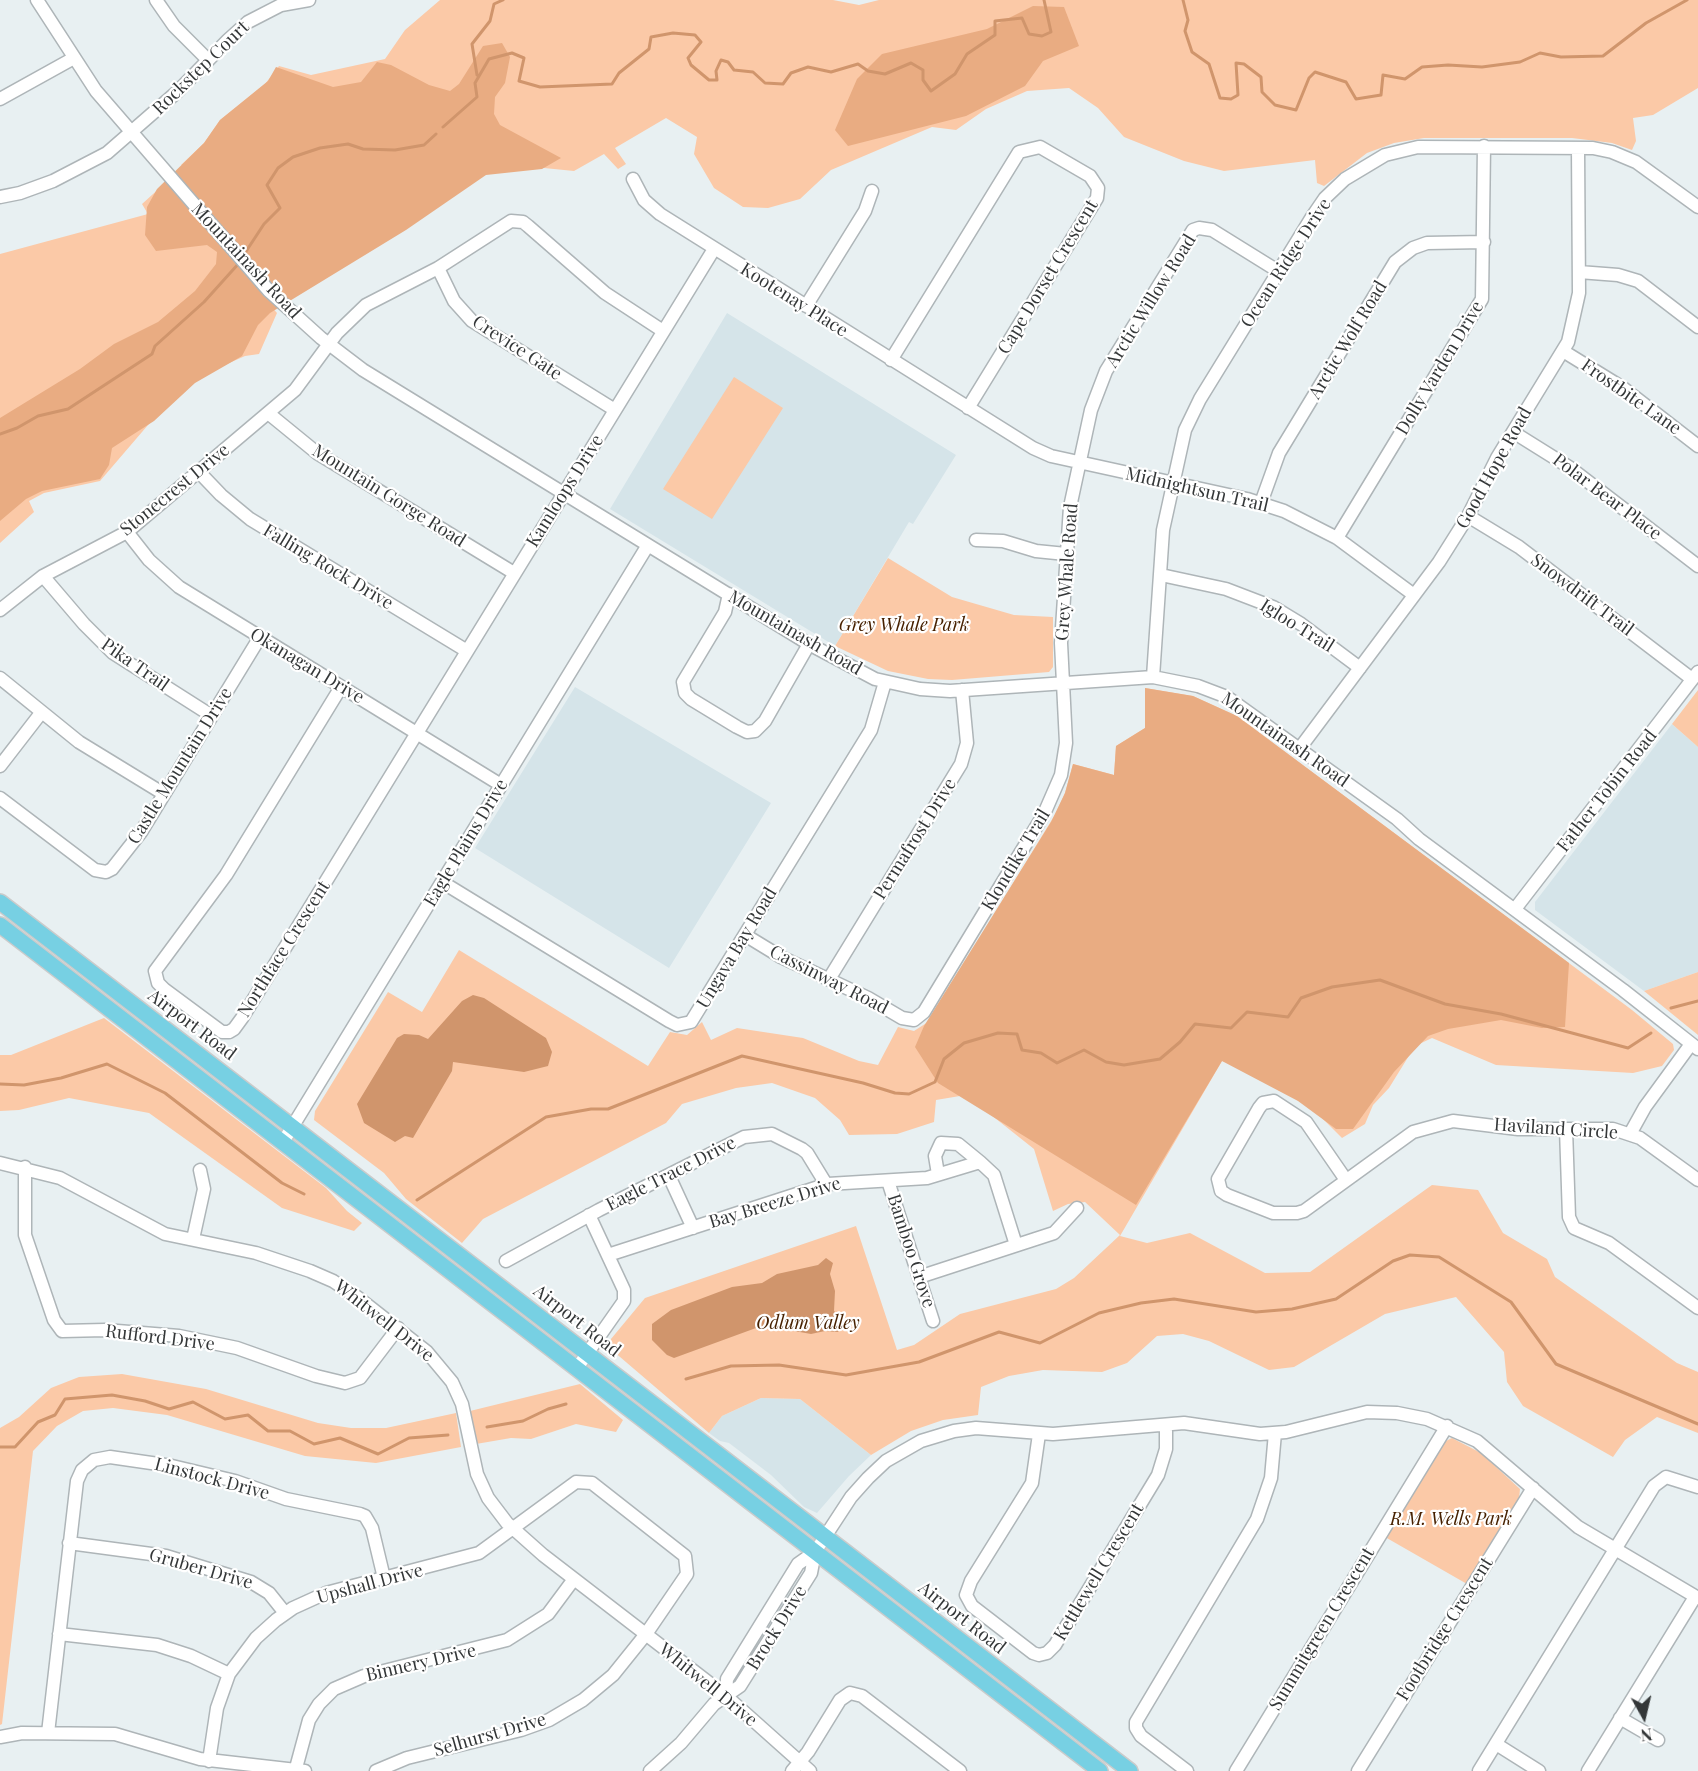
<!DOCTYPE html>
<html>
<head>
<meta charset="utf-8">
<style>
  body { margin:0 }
  #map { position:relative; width:1698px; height:1771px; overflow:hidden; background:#e8f0f2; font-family:"Playfair Display",serif }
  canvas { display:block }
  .north { position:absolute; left:1614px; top:1687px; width:60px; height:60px; -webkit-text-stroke:4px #fff; paint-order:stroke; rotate:172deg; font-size:16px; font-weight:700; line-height:24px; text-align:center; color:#343738 }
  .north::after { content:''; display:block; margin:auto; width:21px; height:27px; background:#343738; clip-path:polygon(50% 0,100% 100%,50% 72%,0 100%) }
</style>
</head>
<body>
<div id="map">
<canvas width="1698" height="1771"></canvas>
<div class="north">N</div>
</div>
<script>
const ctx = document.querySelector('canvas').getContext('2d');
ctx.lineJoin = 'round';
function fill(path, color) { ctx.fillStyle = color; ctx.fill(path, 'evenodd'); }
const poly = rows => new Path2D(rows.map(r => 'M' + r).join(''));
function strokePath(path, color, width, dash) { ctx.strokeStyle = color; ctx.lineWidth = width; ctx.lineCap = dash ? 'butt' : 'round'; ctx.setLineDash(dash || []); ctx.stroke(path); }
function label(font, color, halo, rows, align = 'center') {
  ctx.font = font + ' "Playfair Display",serif'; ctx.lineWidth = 4.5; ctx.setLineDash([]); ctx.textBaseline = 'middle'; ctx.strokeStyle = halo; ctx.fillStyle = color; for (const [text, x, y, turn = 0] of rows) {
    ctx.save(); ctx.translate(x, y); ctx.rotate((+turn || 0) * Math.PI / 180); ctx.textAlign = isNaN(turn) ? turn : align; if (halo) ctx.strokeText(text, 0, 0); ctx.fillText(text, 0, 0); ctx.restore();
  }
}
fill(poly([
  [727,313,956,455,913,524,909,522,835,646,610,509],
  [575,687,771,803,669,968,475,848],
  [1672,724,1698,747,1698,972,1644,991,1535,910,1535,902],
  [761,1398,800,1399,871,1455,849,1476,817,1513,804,1507,771,1475,729,1443,720,1441,709,1433,722,1416]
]), '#d5e4e9');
fill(poly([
  [440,0,833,0,859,5,879,0,1698,0,1698,88,1653,115,1633,118,1636,141,1632,150,1612,143,1572,138,1424,138,1394,143,1367,153,1324,186,1317,183,1315,160,1224,171,1184,161,1124,137,1098,108,1069,88,1027,91,986,109,956,130,932,127,831,170,800,199,768,208,743,207,714,188,694,154,697,137,666,118,615,148,626,164,618,169,604,154,574,171,504,164,181,165,204,143,220,120,265,84,279,66,311,75,385,59,405,30],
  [163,185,277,313,259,354,245,356,184,383,100,481,44,493,29,501,34,512,0,543,0,254,148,214,142,204],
  [734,377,783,408,712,519,663,489],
  [888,558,952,597,1014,615,1053,617,1053,667,1049,672,952,680,928,679,888,671,835,646],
  [1145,688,1193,696,1237,716,1632,1010,1673,1044,1674,1050,1662,1066,1633,1073,1496,1065,1432,1038,1415,1046,1389,1088,1373,1105,1365,1124,1342,1138,1284,1080,1222,1061,1120,1236,1147,1243,1190,1233,1265,1273,1310,1272,1432,1185,1478,1190,1503,1233,1547,1259,1555,1277,1677,1363,1698,1372,1698,1433,1657,1417,1625,1440,1613,1457,1523,1406,1507,1382,1504,1352,1456,1297,1385,1314,1294,1367,1269,1370,1209,1341,1183,1334,1157,1336,1127,1363,1102,1372,1043,1370,1009,1376,981,1387,978,1415,943,1420,911,1431,871,1455,800,1399,761,1398,722,1416,709,1433,606,1345,645,1298,856,1226,897,1350,914,1345,960,1314,1056,1289,1074,1278,1120,1235,1085,1202,1068,1204,1053,1211,1034,1149,966,1095,936,1100,934,1122,897,1134,849,1135,840,1120,815,1098,772,1083,736,1088,682,1104,666,1123,483,1219,462,1243,406,1199,384,1173,314,1120,315,1111,388,992,422,1012,459,950,648,1066,670,1032,687,1035,702,1022,711,1040,737,1028,803,1038,859,1061,878,1065,898,1027,914,1031,928,1022,1056,813,1065,793,1073,764,1114,775,1116,746,1145,728],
  [1698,690,1698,747,1672,724],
  [1698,972,1698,1035,1644,991],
  [104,1018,326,1188,347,1211,362,1223,354,1231,282,1208,149,1113,69,1098,19,1110,0,1111,0,1055,11,1055],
  [122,1374,206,1389,318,1423,351,1428,386,1428,456,1413,461,1447,376,1463,305,1456,167,1415,113,1408,83,1411,57,1426,33,1451,2,1724,0,1725,0,1428,19,1417,51,1388,79,1377],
  [580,1384,623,1420,616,1432,576,1424,531,1439,511,1438,476,1444,470,1411],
  [1452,1438,1481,1453,1520,1489,1519,1499,1467,1584,1385,1537,1444,1442]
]), '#fbc9a7');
fill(poly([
  [1033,6,1064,7,1079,46,1043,61,1025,86,966,116,848,146,835,130,857,79,882,54,987,29],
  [502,43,510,57,505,83,495,97,494,114,500,125,561,158,542,169,486,175,406,230,270,313,258,325,242,356,195,383,154,421,112,448,109,465,100,479,42,491,26,499,0,521,0,418,80,369,114,344,158,322,195,291,216,264,217,252,207,245,156,251,145,235,147,207,157,189,204,143,220,120,268,81,276,67,333,87,361,82,377,62,391,65,429,85,450,91,459,84,483,46],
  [1145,688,1193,696,1237,716,1569,963,1565,1027,1542,1028,1501,1020,1448,1029,1428,1036,1394,1072,1353,1129,1336,1129,1298,1101,1222,1061,1136,1205,938,1083,915,1047,924,1026,1051,822,1065,793,1073,764,1114,775,1116,746,1145,728]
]), '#e9ac82');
fill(poly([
  [473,995,484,998,546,1038,552,1052,548,1066,524,1072,453,1062,452,1071,413,1138,405,1136,395,1142,364,1123,357,1104,397,1038,404,1034,419,1035,428,1039,462,1001],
  [826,1258,833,1263,830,1274,835,1291,834,1311,844,1320,838,1332,825,1331,811,1334,772,1327,756,1328,674,1358,667,1355,652,1340,652,1324,671,1310,732,1287,762,1283,777,1274,818,1265]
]), '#d0956c');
strokePath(poly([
  [1183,0,1188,20,1185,31,1192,52,1209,64,1220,98,1231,99,1238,95,1236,63,1244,64,1261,77,1262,92,1275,105,1296,110,1309,78,1315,72,1346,82,1356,99,1381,95,1383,75,1405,79,1422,67,1448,65,1482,67,1520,62,1540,53,1561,57,1603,56,1646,23,1687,0],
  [477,75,472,44,490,21,494,4,503,0],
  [443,127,477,97,475,83,489,59,512,53,524,58,519,81,540,87,612,84,619,73,649,49,651,37,673,33,695,35,701,42,688,58,691,65,709,80,717,80,716,71,721,60,728,62,734,70,753,72,765,83,783,84,791,73,808,67,831,72,858,64,868,71,885,74,911,63,923,70,923,80,931,91,955,74,967,54,995,35,995,21,1022,18,1029,34,1042,36,1051,32,1044,0],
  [243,256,264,224,280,208,267,185,278,168,293,157,320,148,348,144,363,149,395,150,424,145,436,134],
  [0,434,17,428,38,416,68,409,152,354,155,346,204,302,240,262],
  [1671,1008,1698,1001],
  [0,1084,24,1085,61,1078,107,1064,165,1093,282,1183,304,1194],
  [417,1200,546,1117,591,1109,608,1109,742,1056,863,1083,895,1093,909,1094,935,1082,944,1059,964,1043,998,1033,1017,1034,1022,1050,1041,1053,1057,1063,1084,1050,1106,1062,1124,1065,1160,1059,1180,1042,1195,1024,1231,1028,1247,1012,1288,1017,1301,998,1332,987,1380,980,1445,1004,1501,1014,1628,1048,1651,1033],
  [686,1379,731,1366,779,1365,846,1375,919,1362,999,1332,1040,1343,1099,1313,1141,1303,1174,1299,1256,1312,1292,1309,1336,1299,1393,1261,1410,1255,1439,1257,1511,1302,1556,1364,1698,1424],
  [487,1427,523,1421,548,1409,566,1404],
  [0,1447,15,1447,38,1422,55,1415,65,1399,112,1395,145,1401,169,1409,193,1402,225,1419,248,1415,268,1431,290,1431,314,1444,340,1438,378,1454,409,1438,448,1435]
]), '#d0956c', 3);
const minor = poly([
  [37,0,96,91,269,291,321,338,363,370,809,644,875,679,920,689,950,691,1153,677,1198,686,1227,697,1397,819,1419,839,1623,990,1698,1049],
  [156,0,174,26,208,60],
  [0,99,74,58],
  [633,179,644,200,660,214,1033,448,1051,456,1247,499,1284,511,1337,538,1414,595],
  [0,197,20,193,53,181,107,153,177,92,228,40,248,22,281,5,309,0],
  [438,268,454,301,472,321,615,410],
  [1579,272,1618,275,1638,281,1698,327],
  [806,306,865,211,872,191],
  [1563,351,1623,388,1698,446],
  [891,360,1019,152,1040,147,1090,176,1098,188,1097,198,968,408],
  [268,413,317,453,514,573],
  [1513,432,1569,467,1698,566],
  [199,472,221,495,250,519,467,651],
  [1261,503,1279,453,1395,262,1413,248,1427,243,1484,242],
  [1468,516,1519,547,1692,679],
  [127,532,149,560,179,587,501,785],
  [1337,538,1482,299,1484,146],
  [976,540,1003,541,1036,551,1066,554],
  [1161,575,1226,589,1273,607,1301,624,1360,668],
  [43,576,84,624,113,653,212,716],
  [729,594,725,612,683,682,685,693,691,699,737,727,747,732,755,731,765,721,809,644],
  [0,610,43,576,127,532,140,521,295,390,337,333,366,305,438,268,511,221,523,222,528,226,605,293,663,331],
  [1153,677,1163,530,1185,430,1200,399,1312,217,1325,198,1345,179,1385,155,1418,147,1593,148,1612,152,1636,162,1698,207],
  [0,678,79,742,164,794],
  [341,687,226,875,155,971,158,983,164,989,222,1032,229,1032,234,1029,242,1018,714,249],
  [1300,748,1439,562,1468,516,1497,458,1568,342,1579,293,1578,148],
  [0,766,41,713],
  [0,798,95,870,106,872,112,869,141,832,260,637],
  [442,882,669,1021,677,1025,691,1022,871,730,885,682],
  [1515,909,1698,672],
  [745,935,781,957,868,998,902,1018,914,1020,924,1012,1044,814,1061,775,1066,743,1061,643,1070,507,1091,410,1106,371,1193,230,1199,228,1212,230,1278,271],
  [829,979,961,764,967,743,962,690],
  [1566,1129,1569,1217,1574,1228,1609,1243,1698,1308],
  [1630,1134,1645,1107,1691,1044],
  [283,1142,648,545],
  [0,1163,60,1178,165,1234,256,1253,310,1271,333,1281,357,1297,427,1352,452,1382,462,1404,477,1474,488,1498,507,1523,543,1555,726,1696,810,1771],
  [25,1167,25,1235,54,1320,62,1331,105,1330,179,1336,237,1348,316,1376,345,1383,360,1378,398,1328],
  [938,1174,935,1156,941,1143,958,1144,980,1162,994,1175,1016,1245],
  [669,1176,693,1228],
  [1346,1180,1306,1122,1274,1101,1263,1103,1259,1108,1218,1179,1221,1191,1227,1195,1273,1213,1297,1213,1304,1211,1413,1132,1453,1121,1518,1129,1613,1129,1640,1138,1698,1180],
  [888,1181,933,1321],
  [193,1239,204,1189,200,1170],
  [608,1255,828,1184,927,1178,980,1162],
  [506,1261,599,1210,744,1137,772,1134,802,1149,807,1153,826,1184],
  [919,1277,1054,1233,1077,1208],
  [577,1368,624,1301,624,1290,589,1215],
  [1039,1434,1032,1483,971,1581,966,1595,972,1606,1033,1653,1039,1655,1047,1653,1055,1645,1158,1475,1166,1449,1166,1425],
  [69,1543,166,1556,251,1582,269,1593,285,1613],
  [59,1634,157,1645,191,1656,229,1674],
  [726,1696,727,1679,798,1564,815,1552,851,1497,868,1478,886,1461,921,1441,954,1431,976,1428,1053,1434,1184,1423,1260,1434,1286,1432,1367,1412,1397,1413,1427,1419,1477,1441,1578,1527,1698,1598],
  [1620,1718,1658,1740],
  [48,1733,77,1481,82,1470,94,1460,110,1457,172,1466,235,1481,286,1499,360,1514,365,1516,372,1528,384,1578],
  [0,1737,22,1733,115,1734,200,1759,305,1771],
  [1496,1744,1539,1771],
  [209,1761,217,1708,229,1674,256,1638,276,1620,293,1608,326,1593,479,1553,576,1482,592,1483,685,1556,687,1574,646,1634,613,1675,583,1700,549,1720,521,1730,407,1758,376,1771],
  [296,1768,309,1720,319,1704,334,1689,364,1676,507,1640,548,1614,574,1579],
  [650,1771,681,1743,714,1704,740,1686,811,1573,815,1552],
  [792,1771,808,1752,840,1700,850,1693,862,1696,960,1771],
  [1187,1771,1141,1736,1136,1728,1136,1722,1257,1519,1271,1478,1275,1433],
  [1236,1771,1447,1426],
  [1358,1771,1533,1488],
  [1479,1771,1654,1486,1666,1477,1698,1487],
  [1588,1771,1695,1597]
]);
const major = poly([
  [0,902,1130,1771],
  [0,925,1100,1771]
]);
strokePath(minor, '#aeb5b8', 15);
strokePath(major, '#cacbcb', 18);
strokePath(minor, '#fff', 12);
strokePath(major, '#77d0e3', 15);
label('18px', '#343738', '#fff', [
  ["Rockstep Court",201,68,-44],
  ["Mountainash Road",246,261,47],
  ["Ocean Ridge Drive",1286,263,-57],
  ["Cape Dorset Crescent",1048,277,-59],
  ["Kootenay Place",794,300,32],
  ["Arctic Willow Road",1151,301,-58],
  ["Arctic Wolf Road",1348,340,-59],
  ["Crevice Gate",517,348,33],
  ["Dolly Varden Drive",1440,368,-59],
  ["Frostbite Lane",1631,397,35],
  ["Good Hope Road",1494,468,-61],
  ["Stonecrest Drive",175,490,-39],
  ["Midnightsun Trail",1197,490,13],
  ["Kamloops Drive",565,491,-58],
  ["Mountain Gorge Road",389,496,32],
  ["Polar Bear Place",1607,497,37],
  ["Falling Rock Drive",328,567,31],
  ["Grey Whale Road",1067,572,-86],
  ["Snowdrift Trail",1582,595,37],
  ["Igloo Trail",1297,626,32],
  ["Mountainash Road",795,633,30],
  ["Pika Trail",135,665,35],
  ["Okanagan Drive",307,666,31],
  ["Mountainash Road",1285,740,35],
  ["Castle Mountain Drive",180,766,-58],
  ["Father Tobin Road",1607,791,-52],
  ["Permafrost Drive",915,839,-58],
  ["Eagle Plains Drive",466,843,-59],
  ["Klondike Trail",1016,860,-59],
  ["Ungava Bay Road",737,948,-59],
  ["Northface Crescent",284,949,-58],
  ["Cassinway Road",829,980,27],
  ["Airport Road",192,1025,37],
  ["Haviland Circle",1556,1129,4],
  ["Eagle Trace Drive",671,1174,-27],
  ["Bay Breeze Drive",775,1203,-17],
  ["Bamboo Grove",911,1251,72],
  ["Whitwell Drive",384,1321,38],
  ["Airport Road",577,1321,38],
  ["Rufford Drive",160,1338,7],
  ["Linstock Drive",212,1479,15],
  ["Gruber Drive",201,1569,16],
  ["Kettlewell Crescent",1099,1572,-59],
  ["Upshall Drive",370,1584,-15],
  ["Airport Road",962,1618,38],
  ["Brock Drive",777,1628,-58],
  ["Summitgreen Crescent",1322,1629,-59],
  ["Footbridge Crescent",1445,1629,-58],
  ["Binnery Drive",421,1663,-13],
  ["Whitwell Drive",708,1685,39],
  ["Selhurst Drive",490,1735,-16]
]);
label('italic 18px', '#472100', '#fff', [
  ["Grey Whale Park",904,625],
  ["Odlum Valley",808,1323],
  ["R.M. Wells Park",1451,1519]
]);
</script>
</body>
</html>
